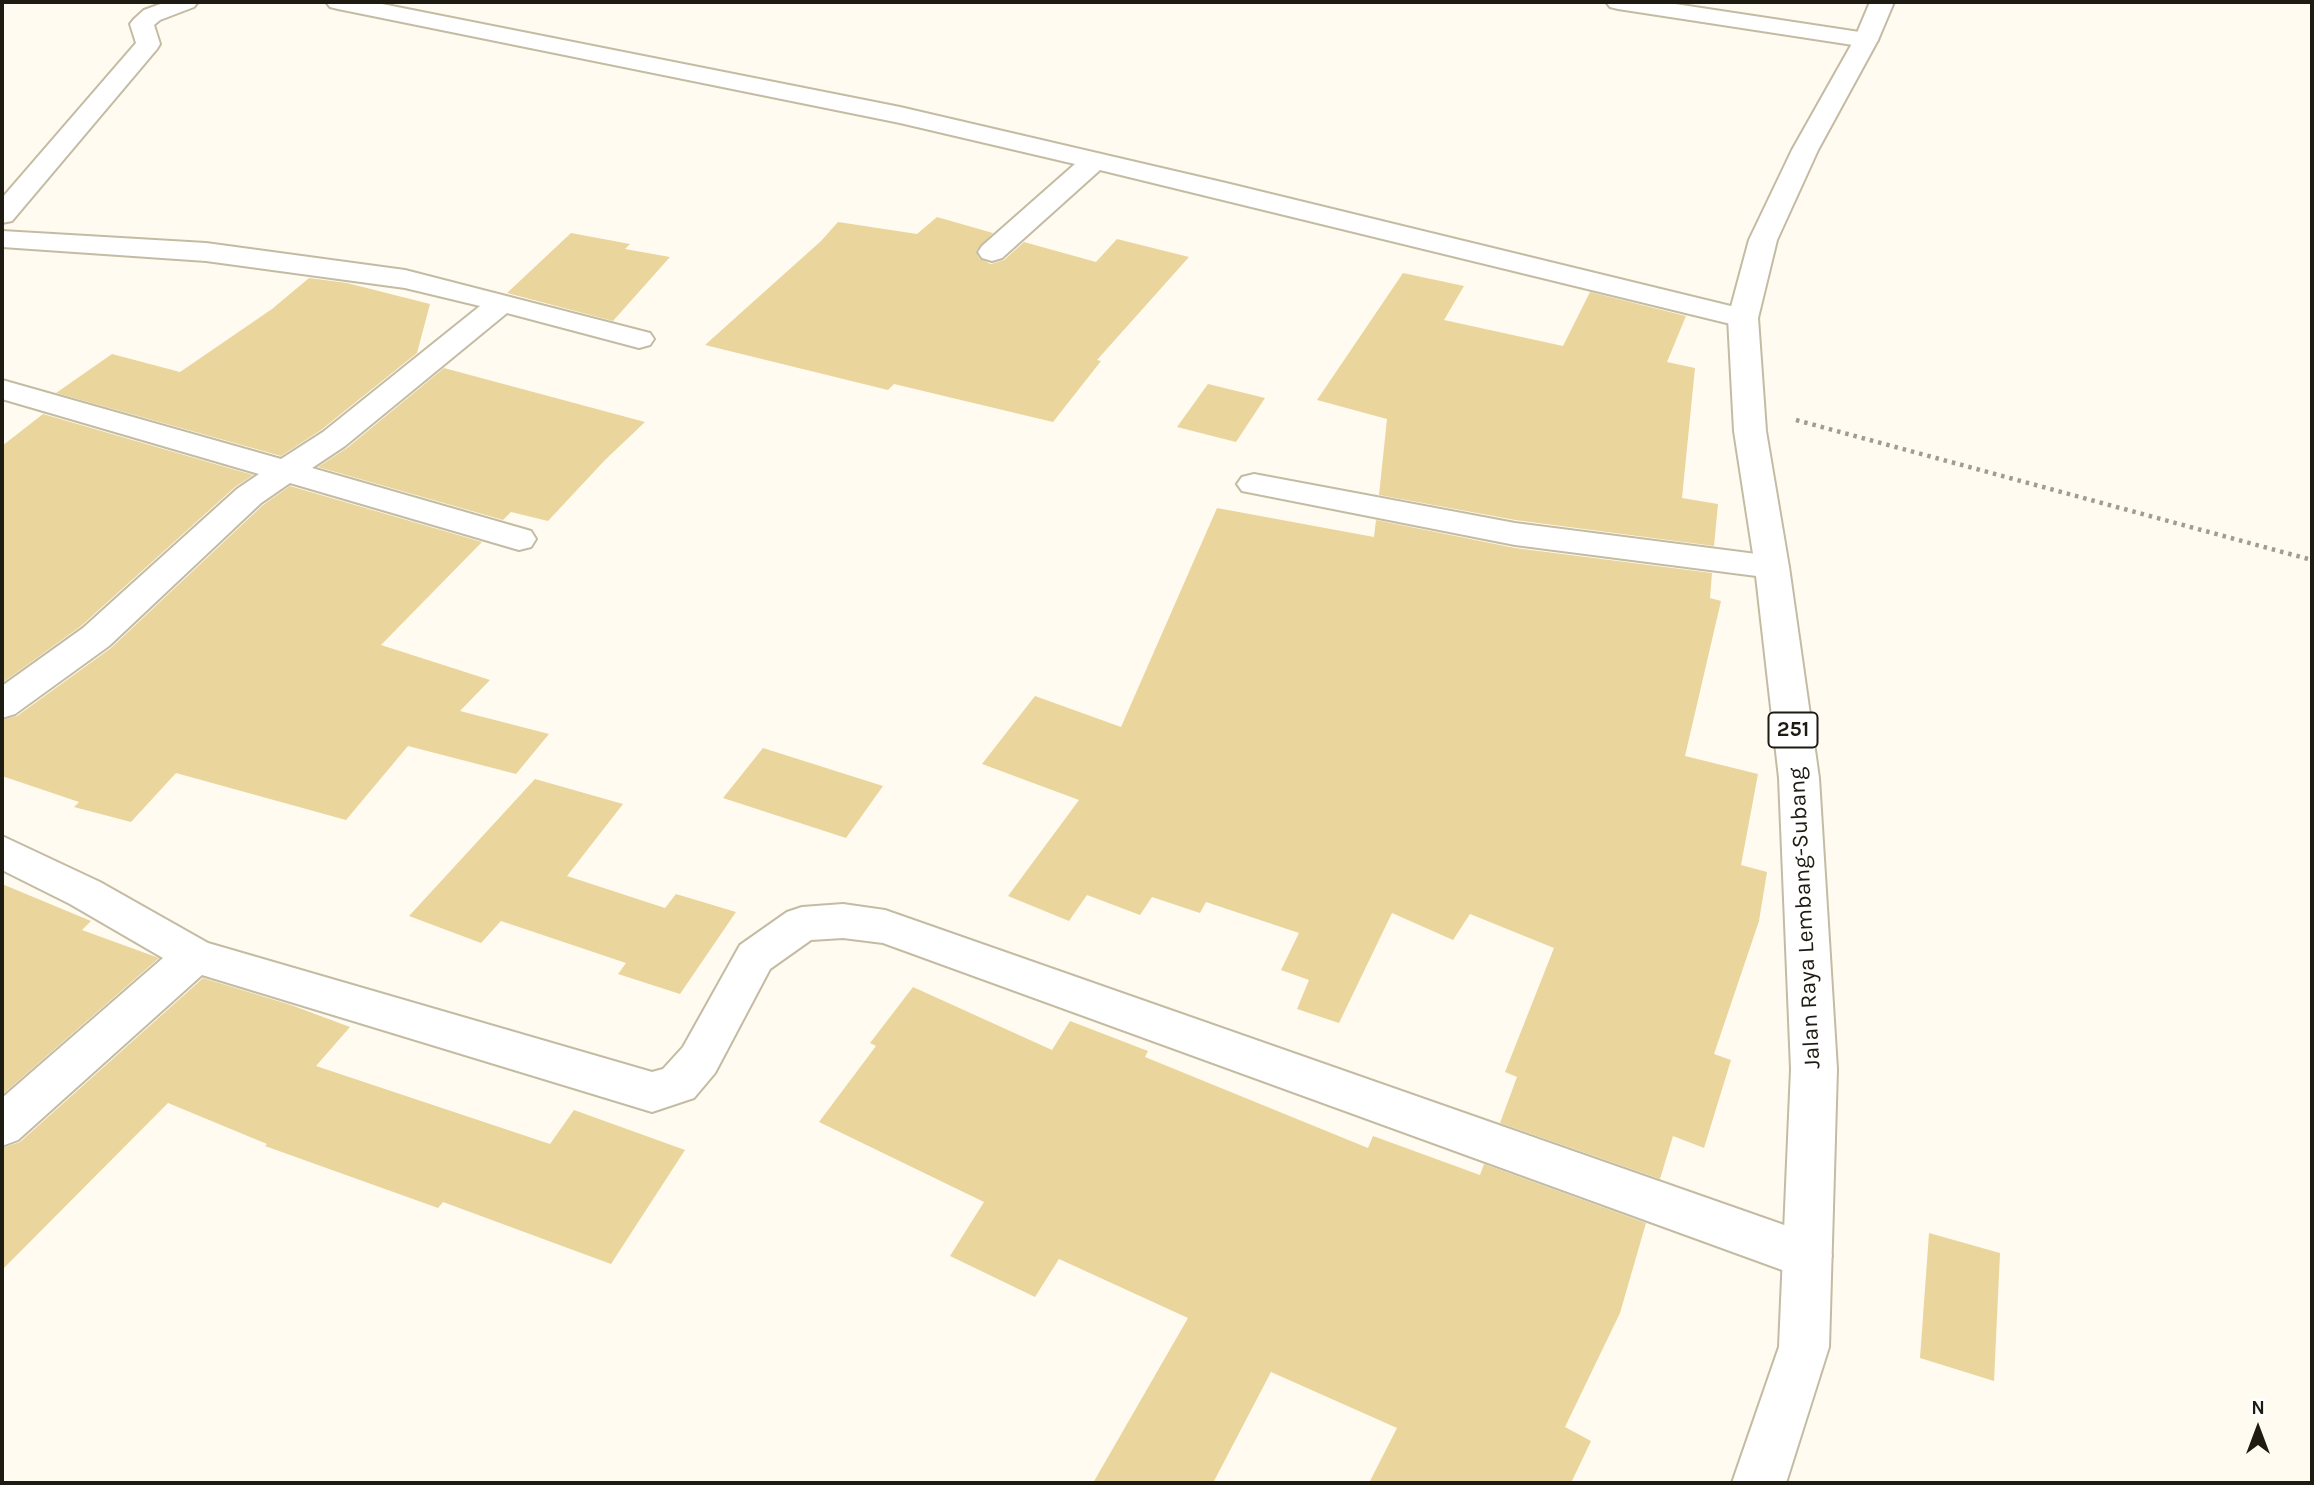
<!DOCTYPE html>
<html>
<head>
<meta charset="utf-8">
<style>
  body { margin:0 }
  #map { position:relative; width:2314px; height:1485px; overflow:hidden; background:#fffbf1; font-family:Karla,sans-serif }
  canvas { display:block }
  .frame { position:absolute; inset:0; border:4px solid #1e1b12; pointer-events:none }
  .north { position:absolute; left:2223px; top:1394px; width:70px; height:70px; -webkit-text-stroke:5px #fff; paint-order:stroke; rotate:0deg; font-size:19px; font-weight:700; line-height:28px; text-align:center; color:#1e1b12 }
  .north::after { content:''; display:block; margin:auto; width:24px; height:32px; background:#1e1b12; clip-path:polygon(50% 0,100% 100%,50% 72%,0 100%) }
</style>
</head>
<body>
<div id="map">
<canvas width="2314" height="1485"></canvas>
<div class="frame"></div>
<div class="north">N</div>
</div>
<script>
const ctx = document.querySelector('canvas').getContext('2d');
ctx.lineJoin = 'round';
function fill(path, color) { ctx.fillStyle = color; ctx.fill(path, 'evenodd'); }
const poly = rows => new Path2D(rows.map(r => 'M' + r).join(''));
function strokePath(path, color, width, dash) { ctx.strokeStyle = color; ctx.lineWidth = width; ctx.lineCap = dash ? 'butt' : 'round'; ctx.setLineDash(dash || []); ctx.stroke(path); }
function label(font, color, halo, rows, align = 'center') {
  ctx.font = font + ' Karla,sans-serif'; ctx.lineWidth = 5; ctx.setLineDash([]); ctx.textBaseline = 'middle'; ctx.strokeStyle = halo; ctx.fillStyle = color; for (const [text, x, y, turn = 0] of rows) {
    ctx.save(); ctx.translate(x, y); ctx.rotate((+turn || 0) * Math.PI / 180); ctx.textAlign = isNaN(turn) ? turn : align; if (halo) ctx.strokeText(text, 0, 0); ctx.fillText(text, 0, 0); ctx.restore();
  }
}
fill(poly([
  [937,217,993,233,976,251,980,259,991,264,1004,260,1024,242,1096,262,1117,239,1189,257,1097,360,1101,361,1053,422,894,384,888,390,705,345,821,241,838,222,917,234],
  [571,233,630,244,625,249,670,257,613,321,507,293],
  [1403,273,1464,286,1444,320,1563,346,1590,292,1686,316,1667,362,1695,368,1682,498,1718,504,1714,546,1515,520,1379,495,1387,419,1317,400],
  [309,278,347,283,430,304,417,353,321,430,281,456,56,393,112,354,180,372,272,309],
  [444,368,645,422,605,460,548,521,511,512,503,520,318,467,347,448],
  [1208,384,1265,398,1236,442,1177,427],
  [43,414,253,475,235,487,81,626,2,683,2,446],
  [290,486,482,542,381,645,490,680,460,711,549,734,516,774,408,746,346,820,176,773,131,822,74,807,79,802,2,776,2,720,17,716,111,648,263,505],
  [1217,508,1374,537,1376,520,1515,548,1712,573,1710,598,1721,601,1685,756,1758,774,1741,865,1767,872,1759,921,1714,1054,1731,1060,1704,1148,1673,1136,1660,1179,1500,1123,1517,1077,1505,1072,1554,948,1470,914,1453,940,1392,913,1339,1023,1297,1009,1309,980,1281,970,1299,933,1206,902,1200,913,1152,897,1140,915,1087,895,1069,921,1008,896,1079,800,982,764,1035,696,1121,727],
  [763,748,883,786,846,838,723,798],
  [535,779,623,804,567,876,665,908,676,894,736,912,680,994,618,974,626,963,501,921,481,943,409,916],
  [2,884,91,921,82,930,159,958,2,1095],
  [203,978,291,1005,350,1027,316,1066,550,1144,574,1110,685,1150,611,1264,443,1202,438,1208,265,1146,267,1144,168,1103,2,1270,2,1148,20,1142],
  [913,987,1052,1050,1070,1021,1148,1051,1145,1057,1368,1148,1373,1136,1480,1175,1484,1164,1646,1223,1620,1313,1565,1427,1591,1441,1571,1483,1369,1483,1397,1428,1271,1372,1213,1483,1093,1483,1188,1318,1059,1259,1035,1297,950,1256,984,1202,819,1122,876,1046,870,1043],
  [1929,1233,2000,1253,1994,1381,1920,1358]
]), '#ead59c');
const minor = poly([
  [166,2,198,2,194,7,160,20,154,25,160,44,157,49,12,221,2,223,2,198,136,43,130,24,134,19,144,10,166,2],
  [326,2,372,2,900,107,1226,183,1743,309,1754,312,1758,318,1754,324,1743,327,1100,170,1002,258,992,261,982,258,978,252,982,246,1075,164,900,123,338,9,330,7,326,2],
  [1606,2,1662,2,1866,33,1874,35,1878,40,1874,45,1866,47,1618,9,1610,7,1606,2],
  [2,231,206,243,405,270,650,333,654,339,650,345,639,348,507,313,345,446,312,468,531,531,536,539,531,547,519,550,290,483,261,503,109,646,15,714,2,718,2,686,83,628,237,489,259,474,2,399,2,380,281,459,323,432,480,306,405,288,206,261,2,247,2,231],
  [1254,474,1515,523,1772,556,1784,559,1789,567,1784,575,1772,578,1515,545,1242,491,1237,484,1242,477,1254,474],
  [2,836,100,882,208,943,652,1072,663,1069,683,1047,740,945,787,912,802,907,843,904,885,910,1807,1233,1824,1240,1832,1256,1824,1272,1807,1279,883,943,843,938,811,940,770,969,715,1073,694,1098,652,1112,202,975,18,1140,2,1146,2,1098,163,958,70,904,2,870,2,836]
]);
const major = poly([
  [1870,2,1894,2,1878,40,1818,150,1777,240,1758,318,1766,431,1789,567,1819,778,1837,1069,1829,1347,1786,1483,1732,1483,1779,1347,1791,1069,1779,778,1755,567,1734,431,1728,318,1749,240,1792,150,1854,40,1870,2]
]);
strokePath(minor, '#c4bba3', 4);
strokePath(major, '#c4bba3', 4);
strokePath(poly([
  [1796,420,2312,560]
]), '#9f9c92', 4.5, [3.5, 5]);
fill(minor, '#fff');
fill(major, '#fff');
for (const [x, y, w] of [
  [1793,730,49]
]) { const box = new Path2D(); box.roundRect(x - w / 2, y - 17.5, w, 35, 5); ctx.fillStyle = '#fff'; ctx.fill(box); strokePath(box, '#1e1b12', 2); }
label('bold 21px', '#1e1b12', null, [
  ["251",1793,730]
]);
label('23px', '#1e1b12', '#fff', [
  ["Jalan Raya Lembang-Subang",1805,918,-93]
]);
</script>
</body>
</html>
